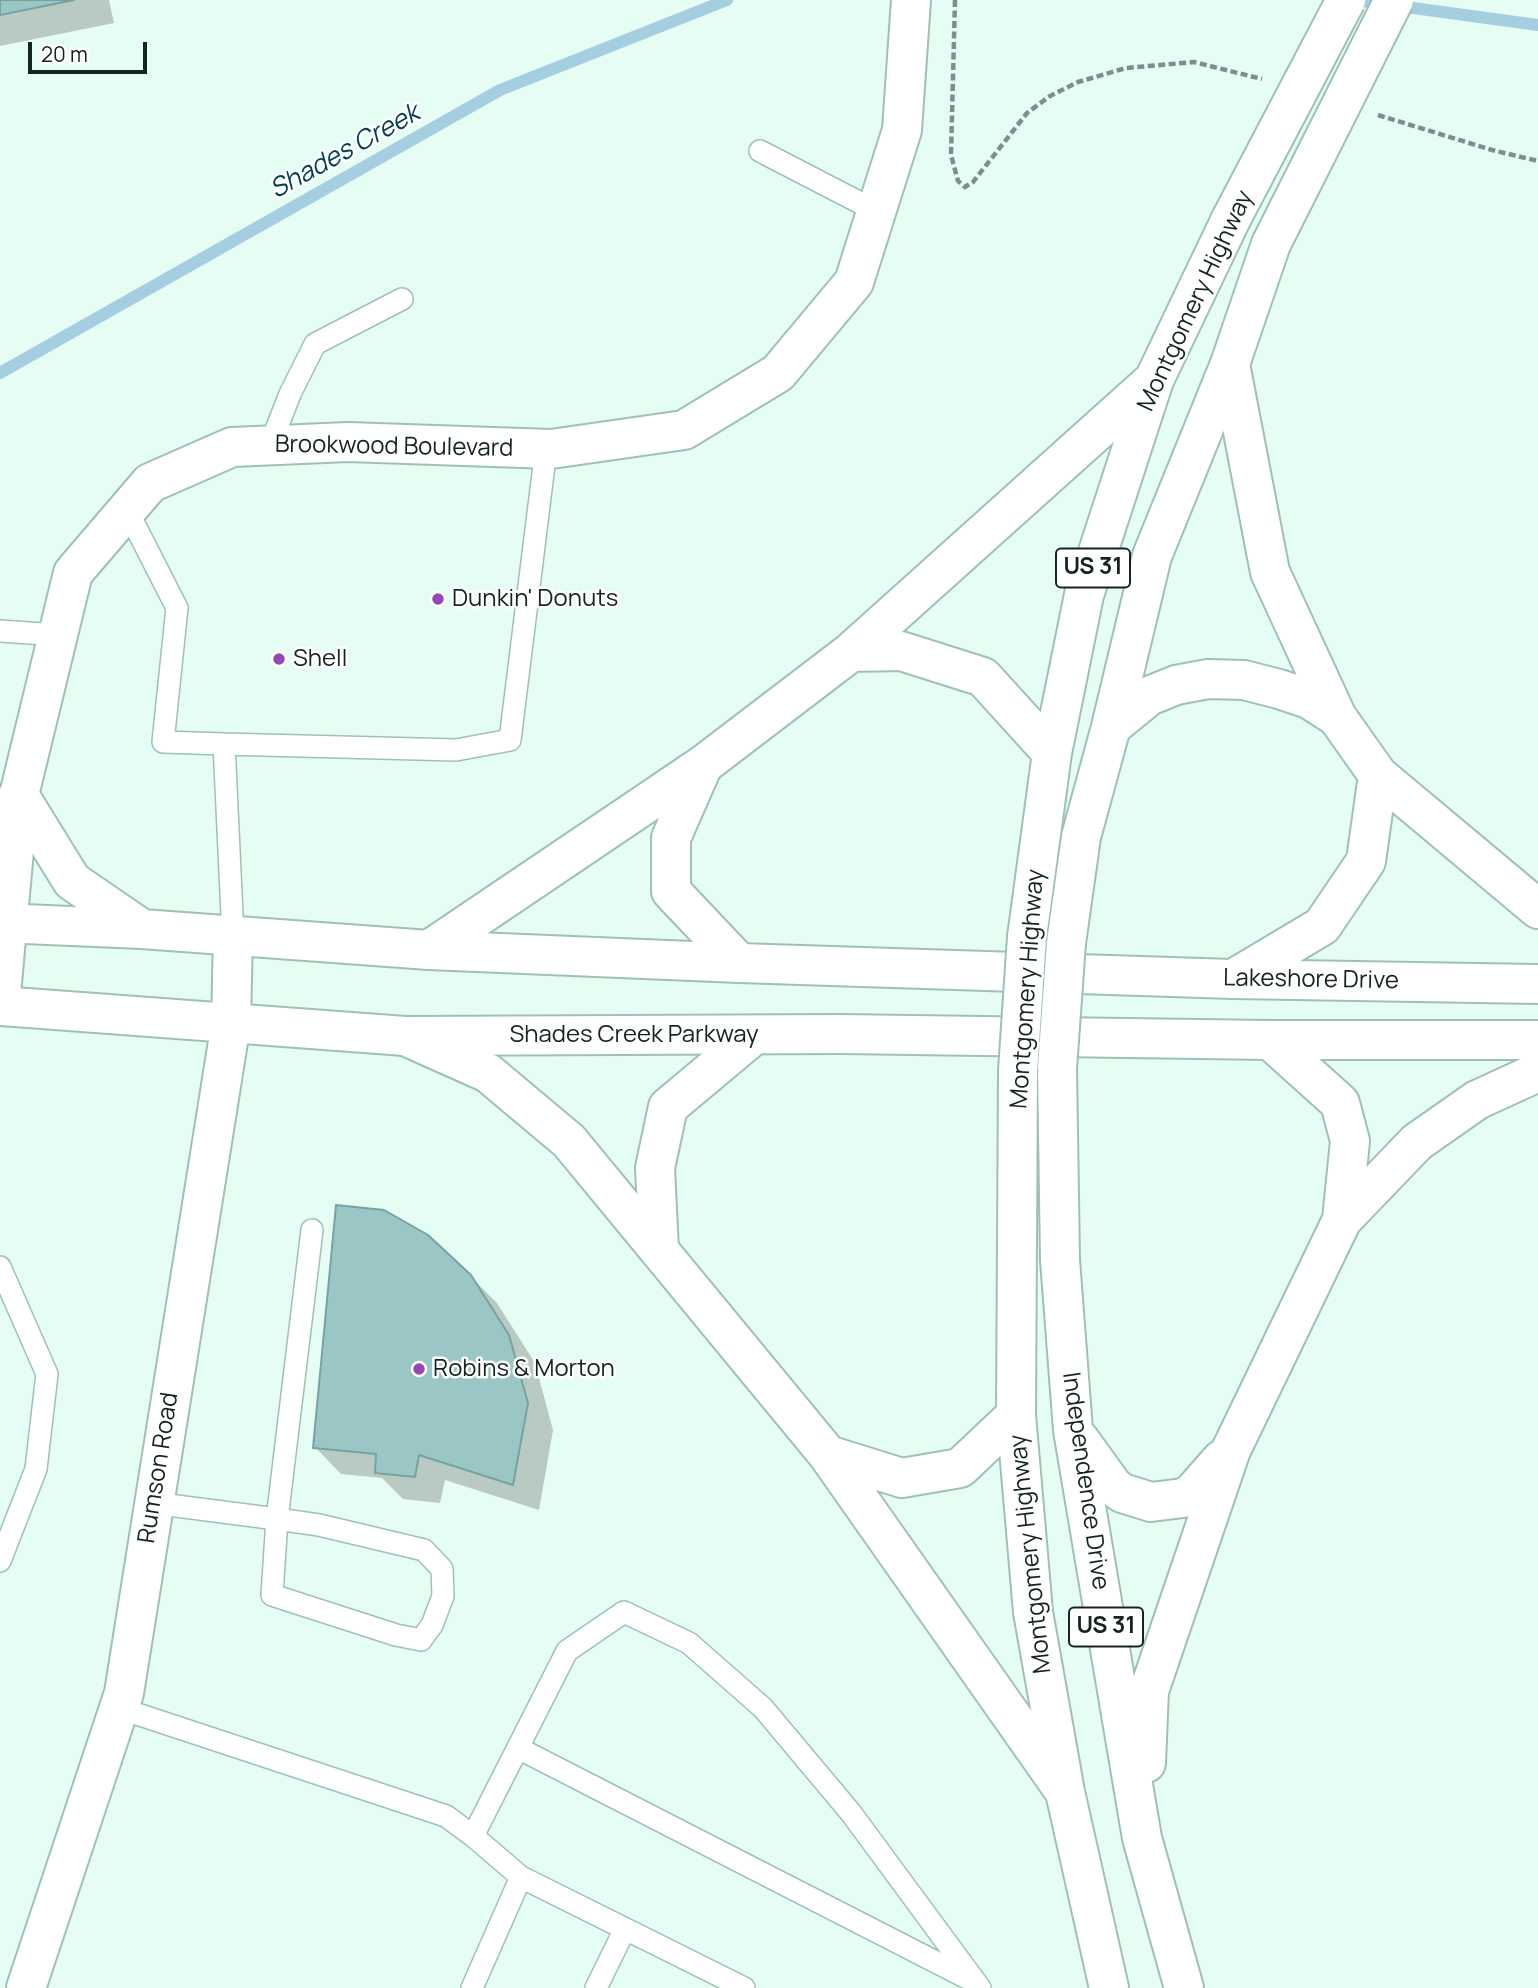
<!DOCTYPE html>
<html>
<head>
<meta charset="utf-8">
<style>
  body { margin:0 }
  #map { position:relative; width:1538px; height:1988px; overflow:hidden; background:#e6fdf3; font-family:Manrope,sans-serif }
  canvas { display:block }
  .scale { position:absolute; left:28px; top:42px; width:119px; height:32px; box-sizing:border-box; border:4px solid #16241e; border-top:0; padding-left:9px; font-size:21px; line-height:24px; white-space:nowrap; color:#16241e; -webkit-text-stroke:5px #fff; paint-order:stroke }
</style>
</head>
<body>
<div id="map">
<canvas width="1538" height="1988"></canvas>
<div class="scale">20 m</div>
</div>
<script>
const ctx = document.querySelector('canvas').getContext('2d');
ctx.lineJoin = 'round';
function fill(path, color) { ctx.fillStyle = color; ctx.fill(path, 'evenodd'); }
const poly = rows => new Path2D(rows.map(r => 'M' + r).join(''));
function strokePath(path, color, width, dash) { ctx.strokeStyle = color; ctx.lineWidth = width; ctx.lineCap = dash ? 'butt' : 'round'; ctx.setLineDash(dash || []); ctx.stroke(path); }
function label(font, color, halo, rows, align = 'center') {
  ctx.font = font + ' Manrope,sans-serif'; ctx.lineWidth = 5; ctx.setLineDash([]); ctx.textBaseline = 'middle'; ctx.strokeStyle = halo; ctx.fillStyle = color; for (const [text, x, y, turn = 0] of rows) {
    ctx.save(); ctx.translate(x, y); ctx.rotate((+turn || 0) * Math.PI / 180); ctx.textAlign = isNaN(turn) ? turn : align; if (halo) ctx.strokeText(text, 0, 0); ctx.fillText(text, 0, 0); ctx.restore();
  }
}
fill(poly([
  [0,0,109,0,114,23,0,46],
  [470,1276,497,1303,535,1363,553,1430,539,1510,445,1480,440,1503,403,1499,382,1478,341,1474,315,1447]
]), '#0003');
strokePath(poly([
  [1355,0,1538,25],
  [0,373,500,90,727,0]
]), '#a5cee0', 12);
const building = poly([
  [0,0,74,0,0,15,0,0],
  [336,1205,384,1210,428,1235,471,1275,509,1335,528,1403,513,1485,419,1455,415,1477,375,1473,376,1454,313,1448,336,1205]
]);
fill(building, '#9bc6c6');
strokePath(building, '#77a2a2', 2);
const service = poly([
  [760,151,876,211],
  [270,445,290,394,315,344,402,299],
  [127,510,177,608,163,742,224,744],
  [0,631,58,635],
  [233,936,224,744,456,750,510,740,546,449],
  [0,1267,47,1374,36,1469,0,1561],
  [153,1503,277,1519,319,1525,424,1550,442,1569,443,1596,432,1625,421,1640,396,1635,272,1595,277,1519,312,1230],
  [119,1708,446,1816,473,1836,521,1877,744,1988],
  [518,1748,971,1980],
  [473,1836,567,1651,624,1612,689,1643,763,1708,851,1813,980,1988],
  [472,1988,521,1877],
  [596,1988,625,1929]
]);
const minor = poly([
  [26,1988,124,1693,231,1023,233,936]
]);
const tertiary = poly([
  [0,1005,19,795,73,573,150,483,232,447,348,442,551,449,684,430,778,373,854,282,902,130,911,0]
]);
const secondary = poly([
  [0,820,19,795,72,881,142,929],
  [0,923,142,929,429,950,739,963,1233,979,1538,984],
  [0,1006,405,1036,840,1034,1270,1040,1538,1040]
]);
const primary = poly([
  [1230,364,1270,572,1337,717,1378,775,1538,909],
  [851,652,901,651,983,677,1052,753],
  [1111,727,1149,696,1176,685,1208,679,1244,680,1279,689,1309,699,1337,717],
  [703,765,671,838,671,891,739,963],
  [1027,937,1052,753,1084,595,1154,380,1231,219],
  [1066,943,1081,837,1111,727,1152,556,1230,364,1271,244],
  [429,950,703,765,851,652,1154,380],
  [1233,979,1322,926,1366,861,1378,775],
  [405,1036,488,1073,569,1141,828,1455,1065,1792],
  [1270,1040,1340,1103,1350,1141,1342,1220],
  [1057,1068,1060,1260,1073,1430,1142,1838,1184,1988],
  [1018,1071,1016,1415,1033,1612,1065,1792,1109,1988],
  [659,1250,655,1168,668,1107,754,1035],
  [1079,1439,1113,1486,1122,1493,1151,1502,1183,1498,1192,1493,1222,1459],
  [828,1455,902,1478,960,1468,1016,1415],
  [1146,1763,1149,1691,1231,1450,1342,1220,1417,1142,1477,1100,1538,1072]
]);
strokePath(service, '#9dc2b2', 24);
strokePath(minor, '#9dc2b2', 42);
strokePath(tertiary, '#9dc2b2', 42);
strokePath(secondary, '#9dc2b2', 42);
strokePath(primary, '#9dc2b2', 42);
strokePath(poly([
  [955,0,951,155,958,181,965,187,973,182,1027,113,1050,96,1078,82,1126,68,1194,62,1262,79],
  [1378,115,1492,150,1538,161]
]), '#7d9088', 4.5, [7, 3.5]);
strokePath(service, '#fff', 21);
strokePath(minor, '#fff', 38);
strokePath(tertiary, '#fff', 38);
strokePath(secondary, '#fff', 38);
strokePath(primary, '#fff', 38);
const primaryBridge = poly([
  [1231,219,1346,0],
  [1271,244,1394,0],
  [1057,1068,1066,943],
  [1018,1071,1027,937]
]);
strokePath(primaryBridge, '#9dc2b2', 42, []);
strokePath(primaryBridge, '#fff', 38);
for (const [x, y, r, color] of [
  [438,599,7,"#9547b7"],
  [279,659,7,"#9547b7"],
  [419,1369,7,"#9547b7"]
]) { const dot = new Path2D(); dot.arc(x, y, r, 0, 2 * Math.PI); ctx.fillStyle = color; ctx.fill(dot); strokePath(dot, '#fff', 2.5); }
for (const [x, y, w] of [
  [1093,568,74],
  [1106,1627,74]
]) { const box = new Path2D(); box.roundRect(x - w / 2, y - 19.5, w, 39, 5); ctx.fillStyle = '#fff'; ctx.fill(box); strokePath(box, '#16241e', 2); }
label('bold 23px', '#16241e', null, [
  ["US 31",1093,568],
  ["US 31",1106,1627]
]);
label('24px', '#16241e', '#fff', [
  ["Montgomery Highway",1196,301,-65],
  ["Brookwood Boulevard",394,447,1],
  ["Lakeshore Drive",1311,980,1],
  ["Montgomery Highway",1028,989,-86],
  ["Shades Creek Parkway",634,1035],
  ["Rumson Road",159,1468,-81],
  ["Independence Drive",1085,1481,82],
  ["Montgomery Highway",1031,1554,-96]
]);
label('24px', '#16241e', '#fff', [
  ["Dunkin' Donuts",452,599],
  ["Shell",293,659],
  ["Robins & Morton",433,1369]
], 'left');
label('italic 26px', '#013e51', '#fff', [
  ["Shades Creek",345,152,-29]
]);
</script>
</body>
</html>
